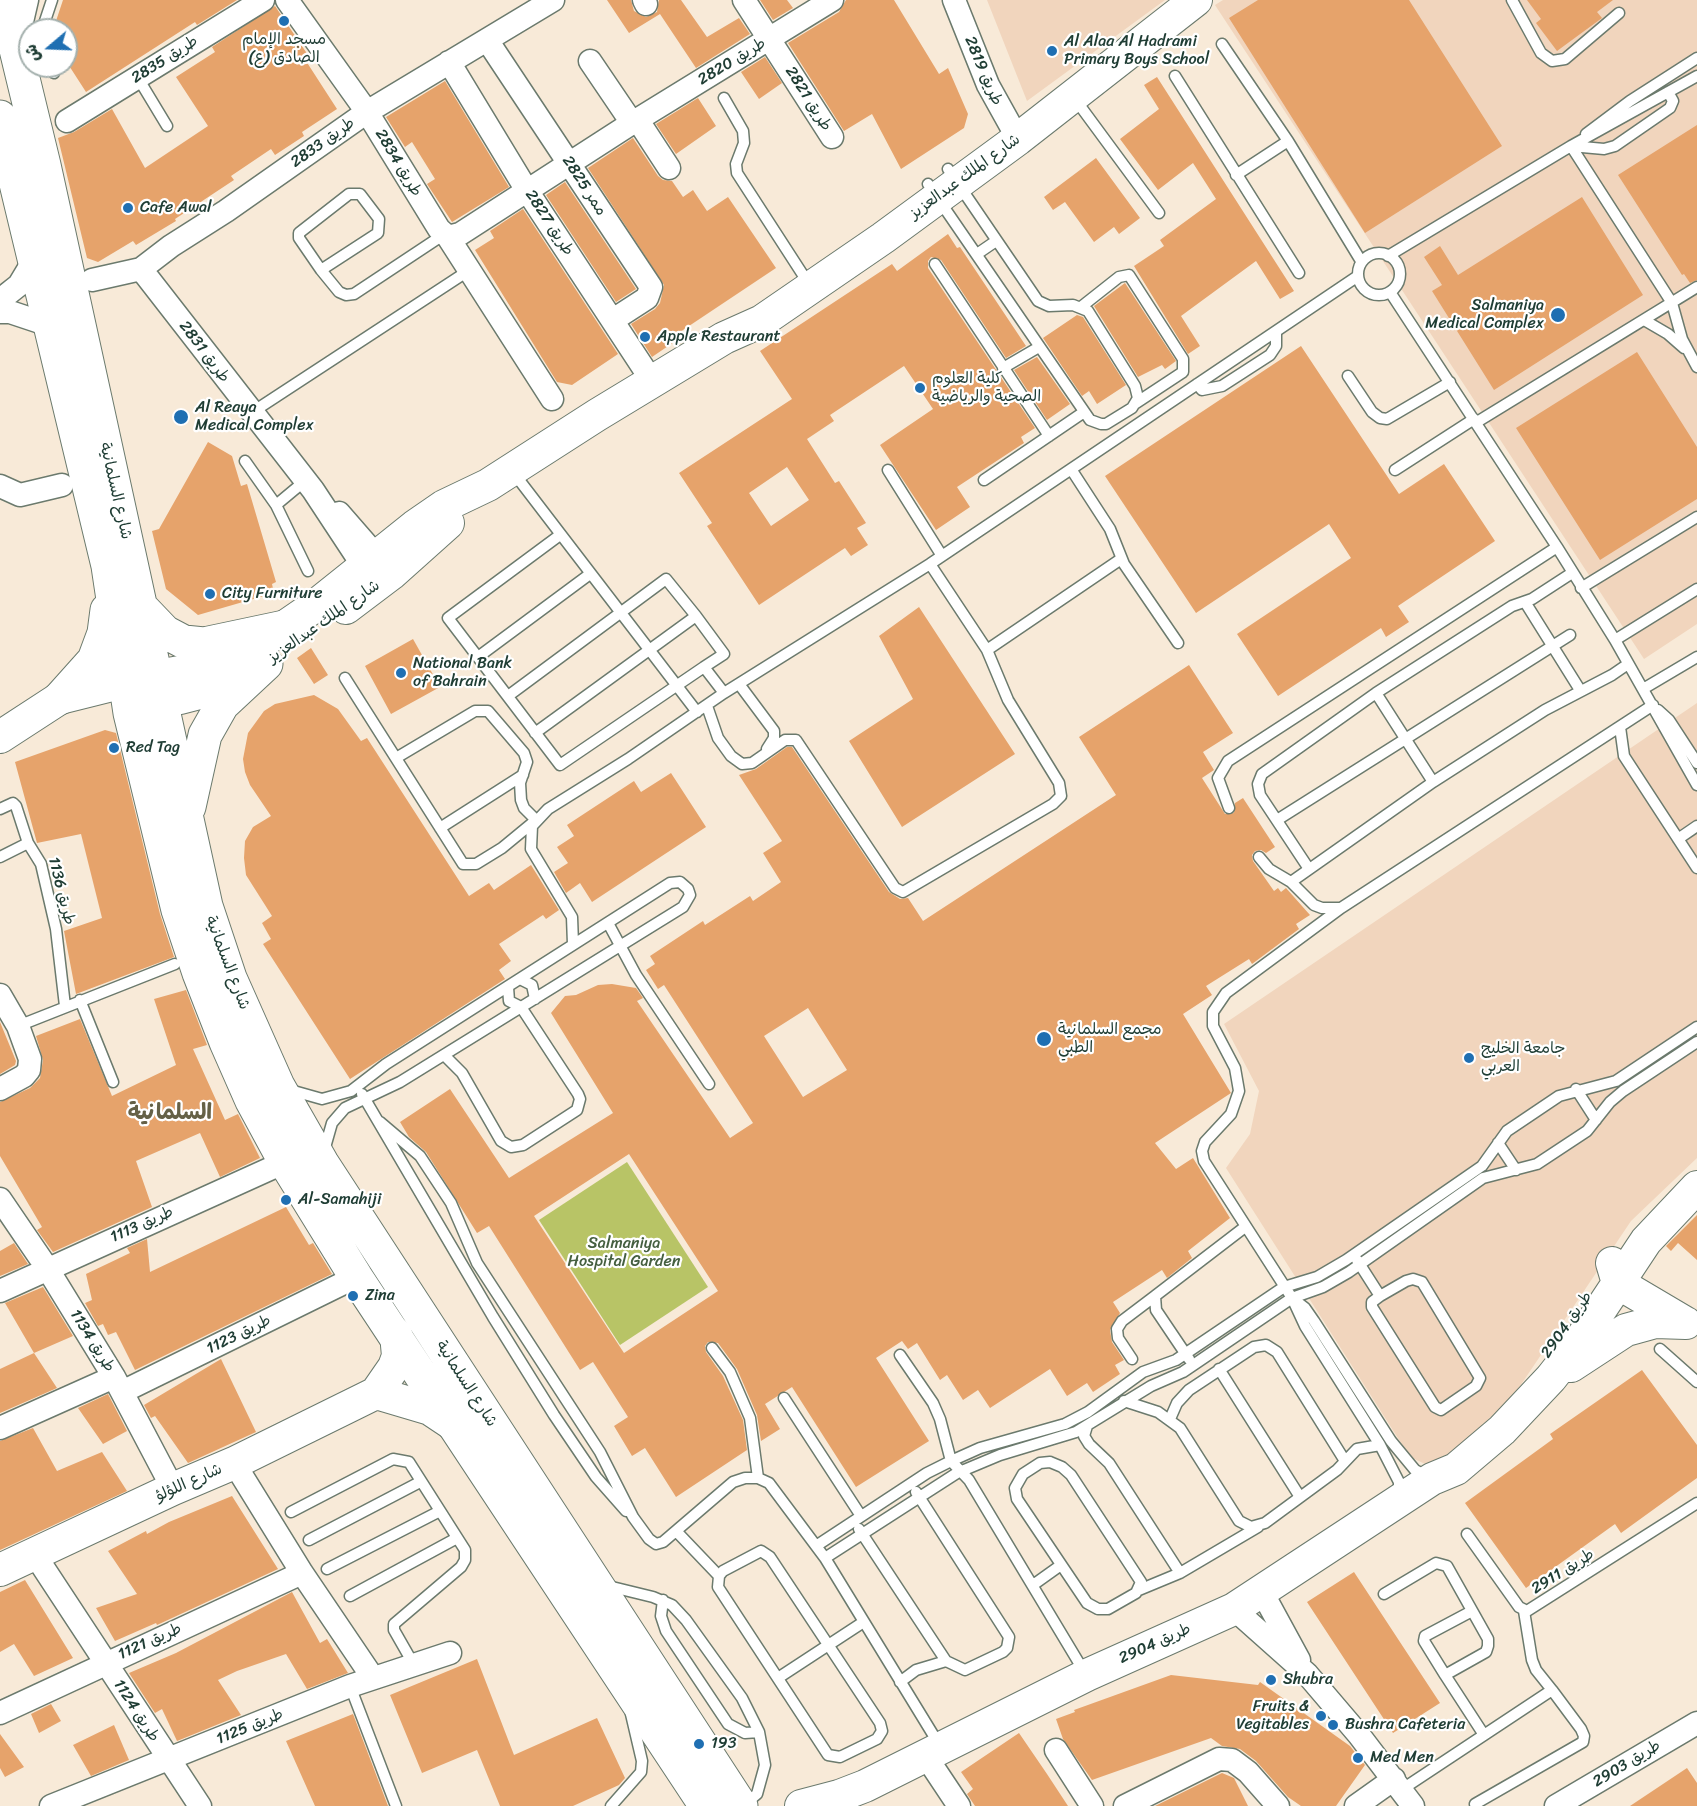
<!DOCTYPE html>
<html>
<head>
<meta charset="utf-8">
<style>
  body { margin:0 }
  #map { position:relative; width:1697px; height:1806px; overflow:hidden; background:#f8ead8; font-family:Sriracha,"Playpen Sans Arabic",sans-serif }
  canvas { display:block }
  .north { position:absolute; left:18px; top:18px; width:60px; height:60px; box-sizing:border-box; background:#fff; border:2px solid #a5b1ae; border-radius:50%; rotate:251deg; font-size:16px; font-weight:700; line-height:24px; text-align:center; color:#1f3d34 }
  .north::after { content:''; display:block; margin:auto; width:21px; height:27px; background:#1f6fb2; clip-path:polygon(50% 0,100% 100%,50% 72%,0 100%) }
</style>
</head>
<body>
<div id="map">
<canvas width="1697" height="1806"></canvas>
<div class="north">ش</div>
</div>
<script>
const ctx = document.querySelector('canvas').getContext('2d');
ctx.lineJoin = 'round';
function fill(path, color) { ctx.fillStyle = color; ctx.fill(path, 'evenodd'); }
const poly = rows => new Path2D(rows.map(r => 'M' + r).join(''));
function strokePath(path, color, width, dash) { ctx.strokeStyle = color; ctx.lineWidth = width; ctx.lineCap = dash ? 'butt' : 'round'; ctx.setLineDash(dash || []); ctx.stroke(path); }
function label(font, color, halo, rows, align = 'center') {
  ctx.font = font + ' Sriracha,"Playpen Sans Arabic",sans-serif'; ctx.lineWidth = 4.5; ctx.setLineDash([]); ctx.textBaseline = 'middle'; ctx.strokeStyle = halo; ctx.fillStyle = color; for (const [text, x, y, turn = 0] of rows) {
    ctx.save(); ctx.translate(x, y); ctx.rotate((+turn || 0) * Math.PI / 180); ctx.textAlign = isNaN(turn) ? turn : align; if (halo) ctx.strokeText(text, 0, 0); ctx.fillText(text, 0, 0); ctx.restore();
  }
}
fill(poly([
  [987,0,1165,0,1027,101],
  [1223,0,1697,0,1697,624,1644,659,1215,5],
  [1697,703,1697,1158,1631,1221,1514,1395,1436,1469,1410,1457,1226,1168,1250,1134,1259,1091,1224,1024]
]), '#f1d5bd');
fill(poly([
  [627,1162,708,1287,620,1345,539,1220]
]), '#b8c466');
fill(poly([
  [63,0,237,0,197,25,195,22,86,92,66,61,66,30,53,30],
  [607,0,631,0,634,11,646,17,657,12,659,0,681,0,707,37,739,18,750,34,696,68,660,14,629,33],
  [760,0,787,0,793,8,773,20],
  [846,0,894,0,939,74,948,68,968,114,964,128,901,169,872,114,844,131,788,43,839,12],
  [1258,0,1409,0,1502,146,1365,233,1229,18],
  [1527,0,1613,0,1597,12,1602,18,1557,51,1536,23,1541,19],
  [275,6,310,58,306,61,337,109,302,132,304,136,275,155,271,149,231,176,234,180,175,219,176,221,136,245,133,241,98,262,87,258,58,138,74,132,112,109,145,168,208,126,176,77,215,52,212,47],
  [765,57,782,83,759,99,741,72],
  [1157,77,1294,291,1280,299,1256,261,1181,316,1200,346,1188,354,1134,266,1164,246,1160,240,1216,199,1193,163,1158,190,1120,139,1159,109,1144,85],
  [445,81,509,187,452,222,427,184,435,179,412,142,405,147,386,117],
  [698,98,716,126,676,154,656,124],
  [1697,125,1697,280,1690,283,1684,274,1682,275,1618,175],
  [633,138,658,176,663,180,672,181,683,197,693,190,707,211,728,197,776,268,674,336,677,340,652,357,631,324,655,309,660,303,664,285,588,168],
  [1096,158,1140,218,1119,234,1114,227,1094,242,1065,202,1053,210,1044,197],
  [565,182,636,289,616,302,546,195],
  [1582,197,1643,295,1494,390,1432,291,1442,285,1424,257,1440,246,1458,275],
  [523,209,618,354,572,385,557,382,475,250,494,238,490,231],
  [948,234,957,248,960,247,1026,346,1006,358,941,260,931,257,928,261,928,268,1035,428,1021,437,1024,443,957,487,970,507,936,530,880,445,933,409,904,366,830,415,834,421,807,439,835,483,839,481,866,523,857,528,868,545,851,556,845,548,759,605,707,526,712,523,679,473,792,399,760,351,892,264,897,271],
  [787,467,809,500,771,526,749,493],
  [1125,283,1176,361,1165,369,1162,365,1138,377,1094,306],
  [1077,315,1083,317,1126,385,1097,404,1089,391,1082,396,1043,338],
  [1301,346,1399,494,1444,464,1495,541,1398,606,1409,622,1386,637,1381,628,1278,696,1237,634,1351,558,1329,524,1196,613,1105,476],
  [1637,352,1697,447,1697,499,1600,560,1516,428],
  [1037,357,1070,404,1047,420,1014,370],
  [208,442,232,456,241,486,247,484,276,582,272,584,274,593,198,615,166,589,152,531,159,529],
  [919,607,1015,754,902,827,849,741,913,699,879,636],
  [413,639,440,687,391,714,365,666],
  [311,648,328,675,314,684,297,658],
  [1189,665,1233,733,1203,752,1214,770,1202,778,1225,814,1234,813,1235,803,1243,798,1275,847,1266,853,1261,850,1255,851,1252,855,1253,861,1274,891,1278,888,1281,892,1286,888,1310,915,1296,924,1299,929,1252,964,1249,959,1206,986,1212,995,1183,1014,1231,1093,1155,1143,1176,1169,1193,1158,1230,1218,1188,1251,1192,1258,1167,1278,1162,1270,1113,1302,1120,1313,1110,1330,1112,1342,1124,1360,1115,1365,1120,1374,1093,1392,1087,1383,1067,1396,1050,1369,990,1408,978,1390,963,1400,947,1375,940,1380,917,1343,908,1349,902,1341,876,1358,929,1441,856,1487,792,1387,765,1404,780,1429,761,1441,757,1415,737,1369,718,1343,708,1342,705,1346,706,1352,723,1376,743,1420,747,1450,676,1497,645,1448,632,1456,614,1426,628,1417,593,1362,580,1370,489,1226,477,1233,426,1152,409,1137,400,1122,450,1089,509,1178,613,1113,551,1013,565,996,576,995,598,985,612,984,636,988,643,998,637,1001,730,1138,753,1123,664,985,658,989,646,970,655,964,650,956,703,921,705,925,750,896,753,901,781,882,763,853,782,841,739,775,756,769,787,747,792,747,889,892,900,899,908,898,923,921,1116,795,1079,737],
  [808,1008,847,1070,803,1097,764,1036],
  [629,1154,718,1291,624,1353,534,1216],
  [314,695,338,709,361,741,367,738,469,896,489,883,494,890,531,865,559,910,546,919,543,915,499,944,511,961,499,970,505,979,350,1079,263,944,271,939,262,923,272,916,246,875,244,858,245,841,253,827,271,816,250,785,245,772,243,759,248,733,264,711,275,704],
  [105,730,116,733,160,914,174,957,76,994,64,931,102,918,81,834,37,843,15,762],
  [671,773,706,827,592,902,580,883,566,893,554,872,568,863,557,847,574,836,567,825,634,781,641,792],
  [186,990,207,1045,193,1049,225,1120,238,1114,260,1158,220,1177,200,1133,136,1161,152,1207,53,1252,37,1230,42,1227,0,1156,0,1102,30,1088,40,1078,43,1060,36,1036,80,1019,112,1096,176,1065,154,999],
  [0,1022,16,1061,15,1065,0,1074],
  [286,1207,309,1245,313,1243,332,1274,135,1370,116,1332,108,1335,103,1324,98,1326,85,1303,92,1300,86,1274,130,1253,127,1248,147,1239,150,1272],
  [1697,1215,1697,1260,1678,1243,1671,1251,1666,1246],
  [14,1243,28,1264,0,1276,0,1251],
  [43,1287,73,1336,34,1353,5,1303],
  [34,1353,57,1388,0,1413,0,1369],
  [221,1359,256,1432,188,1463,155,1416,151,1418,144,1405],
  [1642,1370,1697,1445,1697,1478,1621,1533,1615,1524,1526,1588,1465,1503,1553,1439,1550,1434],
  [108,1394,127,1431,103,1444,78,1408],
  [33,1428,57,1471,102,1452,127,1491,0,1550,0,1441],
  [232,1496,278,1569,157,1625,156,1623,115,1641,96,1608,137,1594,108,1551,146,1531,147,1534,169,1522],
  [1354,1572,1440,1703,1393,1733,1307,1602],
  [25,1580,73,1658,34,1676,14,1644,0,1652,0,1592],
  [292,1592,320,1643,327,1639,348,1673,307,1689,286,1654,237,1671,218,1680,241,1715,177,1741,162,1709,155,1713,129,1673,176,1653],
  [477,1659,514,1755,597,1718,625,1778,619,1785,573,1806,500,1806,477,1750,422,1773,390,1695],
  [1171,1675,1258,1685,1260,1682,1350,1746,1365,1765,1336,1806,1301,1806,1288,1797,1256,1761,1240,1749,1222,1746,1211,1738,1092,1780,1063,1739,1056,1719,1075,1712,1074,1710],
  [51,1704,61,1721,39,1733,31,1714],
  [353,1714,388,1806,315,1806,286,1741],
  [114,1725,129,1760,91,1776,73,1745],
  [1019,1733,1047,1774,1068,1806,975,1806,967,1794,973,1789,961,1772],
  [0,1734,24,1767,5,1777,0,1768],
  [1687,1768,1697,1783,1697,1806,1630,1806],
  [1222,1773,1234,1778,1248,1806,1155,1806]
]), '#e6a36b');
const lane = poly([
  [1512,0,1541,53,1552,61,1565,59,1619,13],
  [42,30,52,0],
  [1222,44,1288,141,1361,261],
  [50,66,54,73],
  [1175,76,1299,273],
  [138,78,167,126],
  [724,98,743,131,744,143,736,164,737,173,803,275],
  [1075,99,1159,213],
  [1586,134,1630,101,1697,58],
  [1571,146,1672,303,1682,339,1697,367],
  [1571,146,1604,149,1615,146,1670,108,1673,101,1668,92],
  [1236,175,1288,141],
  [928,184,1090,420,1101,424,1106,424,1132,408,1138,398,1135,386,1088,311,1073,305,1049,306,1038,301,948,169],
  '1358 274a21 21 0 1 1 42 0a21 21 0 1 1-42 0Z',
  [977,254,996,241],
  [1388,256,1571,146,1697,76],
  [935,264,1049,436],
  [321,270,378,233,379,219,360,194,349,194,299,233,299,238,321,270,339,292,346,295,354,294,443,235],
  [1390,292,1557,547,1615,640,1697,785],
  [1081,307,1119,277,1129,275,1183,359,1183,372,1136,403],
  [1644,320,1668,334,1684,348],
  [1003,368,1039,347],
  [1348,376,1372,412,1380,418,1387,419,1450,382],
  [1197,384,1202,390,1222,386,1270,355,1276,346,1276,333],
  [251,413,468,271],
  [1477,422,1697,287],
  [245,461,276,505],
  [1071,469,1110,529,1124,564,1178,643],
  [888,470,942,556],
  [1395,470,1474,419],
  [513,472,697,712],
  [306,480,276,505,308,571],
  [984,480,1084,412],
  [560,535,448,618,560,765,704,667,724,693],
  [1581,588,1697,517],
  [1525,602,1580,690],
  [696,616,724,654,704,667],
  [1615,640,1697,589],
  [987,650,1121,559],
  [478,657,590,574],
  [345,678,463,864,476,864,502,848,536,820,524,808,521,800,520,783,527,762,524,753,488,711,475,711,396,758],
  [739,684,774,731,774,738,767,749],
  [1643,689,1697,657],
  [1376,693,1433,782],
  [508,696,666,579,696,616,535,733],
  [707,706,718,738,731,756,742,764,752,763,785,740,796,740,895,888,903,892,1053,804,1061,796,1059,783,1008,700,987,650,930,564],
  [1658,710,1669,720,1697,763],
  [1620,727,1624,756,1697,868],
  [1229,808,1218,778,1228,761,1557,547],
  [0,809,13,803,16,806,28,843,41,864,56,929,65,1006],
  [1277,820,1570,635],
  [440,828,523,775],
  [1678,839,1697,826],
  [0,857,28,843],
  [1259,857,1269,869,1291,882,1314,905,1322,908,1341,908],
  [1309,869,1260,795,1258,784,1262,774,1376,693,1512,606,1532,599,1572,573],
  [1291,882,1433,782,1545,710,1612,675,1628,664],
  [608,923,636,975,709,1084],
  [573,944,572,917,531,849,532,826,548,809,628,759,724,693,930,564,1358,276],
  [520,979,532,985,535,999],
  [80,1000,113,1082],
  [18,1026,175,964],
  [444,1055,462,1073,501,1141,511,1147,523,1145,577,1110,580,1099,578,1094,521,1007,509,1001,508,987],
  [1576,1089,1596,1120],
  [290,1090,322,1099,351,1091,386,1064,670,883,680,882,688,889,690,895,683,907,400,1082,345,1108,332,1123,324,1151],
  [362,1094,493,1317,554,1415,596,1477,626,1511],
  [380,1122,420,1156,451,1203,477,1263,600,1452,633,1517,649,1539,656,1544,663,1542,733,1482,745,1478,758,1478,769,1483,825,1558,940,1746],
  [1498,1143,1516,1170],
  [1357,1260,1380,1296,1372,1302,1372,1307,1435,1407,1441,1410,1476,1386,1480,1378,1422,1282,1413,1279,1406,1281,1380,1296],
  [1292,1298,1305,1308,1314,1321,1391,1441,1415,1470,1428,1477],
  [712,1348,730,1372,750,1418,758,1478],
  [1660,1349,1697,1382],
  [900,1355,933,1403,940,1419,951,1461,969,1480,1085,1673],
  [1132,1359,1118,1338,1117,1329,1122,1321,1155,1296],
  [1189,1359,1156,1310,1155,1296,1245,1227],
  [1219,1369,1300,1497],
  [784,1398,861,1516],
  [1124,1401,1158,1412,1180,1428,1239,1521,1251,1527,1265,1523,1337,1470,1357,1449,1380,1445],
  [1170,1419,1177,1403,1189,1390,1254,1347,1266,1345,1277,1352,1345,1461],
  [1087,1426,1084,1436,1089,1444,1109,1463,1180,1573],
  [1050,1462,1062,1467,1071,1475,1141,1582,1136,1593,1108,1609,1098,1609,1087,1603,1017,1499,1015,1488,1023,1474,1040,1463,1050,1462],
  [1399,1495,1399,1482,1380,1445,1305,1326,1292,1298,1204,1161,1202,1151,1205,1142,1231,1114,1239,1091,1235,1068,1213,1026,1213,1012,1226,993,1341,908,1653,705],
  [291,1512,393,1459,409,1462,465,1550,465,1560,461,1567,394,1624,394,1630,414,1665],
  [859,1529,946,1661,965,1670,1003,1652,1007,1648,1009,1637,916,1492],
  [676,1531,719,1576],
  [1467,1534,1519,1607,1527,1611,1697,1503],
  [309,1540,420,1482],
  [816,1546,927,1473,951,1461,980,1448,1065,1424,1088,1412,1143,1372,1176,1360,1284,1287,1317,1277,1346,1260,1482,1166,1507,1131,1559,1096,1616,1081,1697,1027],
  [761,1551,770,1557,880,1723,882,1731,877,1739,840,1757,828,1755,718,1587,719,1576,723,1571,761,1551],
  [825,1558,957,1473,1000,1455,1076,1432,1151,1386,1183,1372,1292,1298,1323,1287,1349,1272,1483,1178,1537,1164,1587,1131,1610,1102,1623,1091,1697,1042],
  [327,1569,440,1511],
  [1033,1585,1061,1565],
  [608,1586,653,1597,672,1605,686,1620,742,1698,759,1732,765,1765,757,1794,745,1804],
  [1139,1590,1180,1573,1258,1527],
  [1384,1594,1436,1563,1447,1566,1488,1639,1488,1646,1486,1652,1445,1675,1484,1735],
  [350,1596,457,1538],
  [663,1600,661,1616,666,1631,728,1724,745,1733,759,1732],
  [1524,1611,1532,1660,1536,1670,1552,1690],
  [1445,1675,1424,1641,1425,1636,1472,1611],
  [778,1678,862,1623],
  [900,1682,916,1670,946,1661],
  [350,1686,396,1806],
  [1401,1790,1552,1690,1581,1729,1584,1736,1583,1742,1475,1804],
  [611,1806,641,1772,642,1761,631,1714]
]);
const street = poly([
  [287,0,367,112,439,229,448,237,552,399],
  [644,0,646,4],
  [744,0,832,137],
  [954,0,988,85,1018,139],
  [18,39,27,0],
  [487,40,651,287,647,298,613,320],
  [590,61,632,123],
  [449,62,526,189,652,381],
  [637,119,669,168],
  [67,121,263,0],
  [448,237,460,234,632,123,832,0],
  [141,269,313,490,371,578],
  [92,280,141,269,171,246,226,211,367,112,553,0],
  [0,300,19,285,34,260],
  [0,312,10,312,49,325],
  [0,486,20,495,62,485],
  [339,513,386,567],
  [0,995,18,1026,30,1059,29,1070,24,1076,0,1089],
  [0,1199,47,1268,114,1377,173,1489],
  [0,1291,285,1162],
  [122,1392,356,1277],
  [0,1428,114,1377],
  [234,1463,302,1573,373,1678],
  [35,1555,200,1806],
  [1262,1592,1299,1660],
  [1234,1609,1307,1674,1359,1735,1413,1806],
  [0,1713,302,1573],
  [1056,1750,1092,1806],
  [925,1755,959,1806],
  [51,1806,350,1686,450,1653],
  [1125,1806,1219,1759,1232,1760,1248,1772,1278,1806],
  [1356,1806,1394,1779],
  [1556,1806,1697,1723]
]);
const secondary = poly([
  [346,608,391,574,448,523],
  [138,691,160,700,180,698,207,691,255,669],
  [0,737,60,698,124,682,202,668,261,643,315,606,415,526,444,506,488,485,597,415,724,338,762,321,883,238,1018,139,1196,0],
  [1612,1263,1618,1283,1684,1322],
  [1571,1366,1626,1330,1655,1322,1686,1323],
  [376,1393,430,1409,454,1425],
  [0,1570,173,1489,234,1463,376,1393,394,1367,398,1356,396,1334],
  [801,1806,839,1796,865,1786,1087,1675,1234,1609,1432,1479,1456,1469,1502,1430,1551,1378,1577,1345,1646,1241,1697,1187]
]);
const primary = poly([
  [4,0,44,165,206,906,230,978,278,1086,322,1163,741,1806],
  [0,117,108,566,130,713,178,910,199,973,226,1042,252,1101,285,1162,356,1277,706,1806],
  [142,608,165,632,184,642,204,644,289,626],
  [60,698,94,660,104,633,107,610],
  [189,807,205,735,222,705,266,664]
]);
strokePath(lane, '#6b7a6d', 13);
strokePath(street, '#6b7a6d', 25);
strokePath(secondary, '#6b7a6d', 34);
strokePath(primary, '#6b7a6d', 35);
strokePath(lane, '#fff', 10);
strokePath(street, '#fff', 22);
strokePath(secondary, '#fff', 32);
strokePath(primary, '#fff', 33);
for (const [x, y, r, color] of [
  [284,21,6,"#1f6fb2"],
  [1052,51,6,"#1f6fb2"],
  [128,208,6,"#1f6fb2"],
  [1558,315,8,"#1f6fb2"],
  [645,337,6,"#1f6fb2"],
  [920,388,6,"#1f6fb2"],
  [181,417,8,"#1f6fb2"],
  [210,594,6,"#1f6fb2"],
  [401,673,6,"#1f6fb2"],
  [114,748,6,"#1f6fb2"],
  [1044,1039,8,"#1f6fb2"],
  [1469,1058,6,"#1f6fb2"],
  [286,1200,6,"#1f6fb2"],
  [353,1296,6,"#1f6fb2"],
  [1271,1680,6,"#1f6fb2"],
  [1321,1716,6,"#1f6fb2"],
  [1333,1725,6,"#1f6fb2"],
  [699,1744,6,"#1f6fb2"],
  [1358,1758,6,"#1f6fb2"]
]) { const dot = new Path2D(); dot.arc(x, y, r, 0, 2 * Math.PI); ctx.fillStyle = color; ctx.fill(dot); strokePath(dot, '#fff', 2); }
label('16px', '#1f3d34', '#fff', [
  ["مسجد الإمام",284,40,"center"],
  ["الصادق (ع)",284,58,"center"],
  ["Al Alaa Al Hadrami",1064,42],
  ["Primary Boys School",1064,60],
  ["Cafe Awal",140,208],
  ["Salmaniya",1544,306,"right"],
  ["Medical Complex",1544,324,"right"],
  ["Apple Restaurant",657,337],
  ["كلية العلوم",932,379],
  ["الصحية والرياضية",932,397],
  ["Al Reaya",195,408],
  ["Medical Complex",195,426],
  ["City Furniture",222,594],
  ["National Bank",413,664],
  ["of Bahrain",413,682],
  ["Red Tag",126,748],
  ["مجمع السلمانية",1058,1030],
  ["الطبي",1058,1048],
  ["جامعة الخليج",1481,1049],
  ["العربي",1481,1067],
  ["Al-Samahiji",298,1200],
  ["Zina",365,1296],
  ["Shubra",1283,1680],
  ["Fruits &",1309,1707,"right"],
  ["Vegitables",1309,1725,"right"],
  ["Bushra Cafeteria",1345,1725],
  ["193",711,1744],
  ["Med Men",1370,1758]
], 'left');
label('16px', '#1f3d34', '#fff', [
  ["طريق 2835",165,60,-32],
  ["طريق 2820",732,62,-31],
  ["طريق 2819",983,71,67],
  ["طريق 2821",808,99,58],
  ["طريق 2833",323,143,-35],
  ["طريق 2834",398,163,59],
  ["شارع الملك عبدالعزيز",965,177,-36],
  ["ممر 2825",584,186,57],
  ["طريق 2827",549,223,57],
  ["طريق 2831",204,352,53],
  ["شارع السلمانية",115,491,77],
  ["شارع الملك عبدالعزيز",324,622,-35],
  ["طريق 1136",61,891,76],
  ["شارع السلمانية",227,963,69],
  ["طريق 1113",142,1225,-24],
  ["طريق 2904",1567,1325,-55],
  ["طريق 1123",239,1335,-26],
  ["طريق 1134",92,1341,58],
  ["شارع السلمانية",466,1384,57],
  ["شارع اللؤلؤ",189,1483,-24],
  ["طريق 2911",1563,1572,-32],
  ["طريق 1121",150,1642,-24],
  ["طريق 2904",1155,1644,-24],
  ["طريق 1124",136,1711,57],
  ["طريق 1125",250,1727,-22],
  ["طريق 2903",1627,1764,-31]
]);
label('16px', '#455f40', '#fff', [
  ["Salmaniya",624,1244],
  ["Hospital Garden",624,1262]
]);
label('bold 22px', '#656147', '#fff', [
  ["السلمانية",170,1113]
]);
</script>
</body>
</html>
